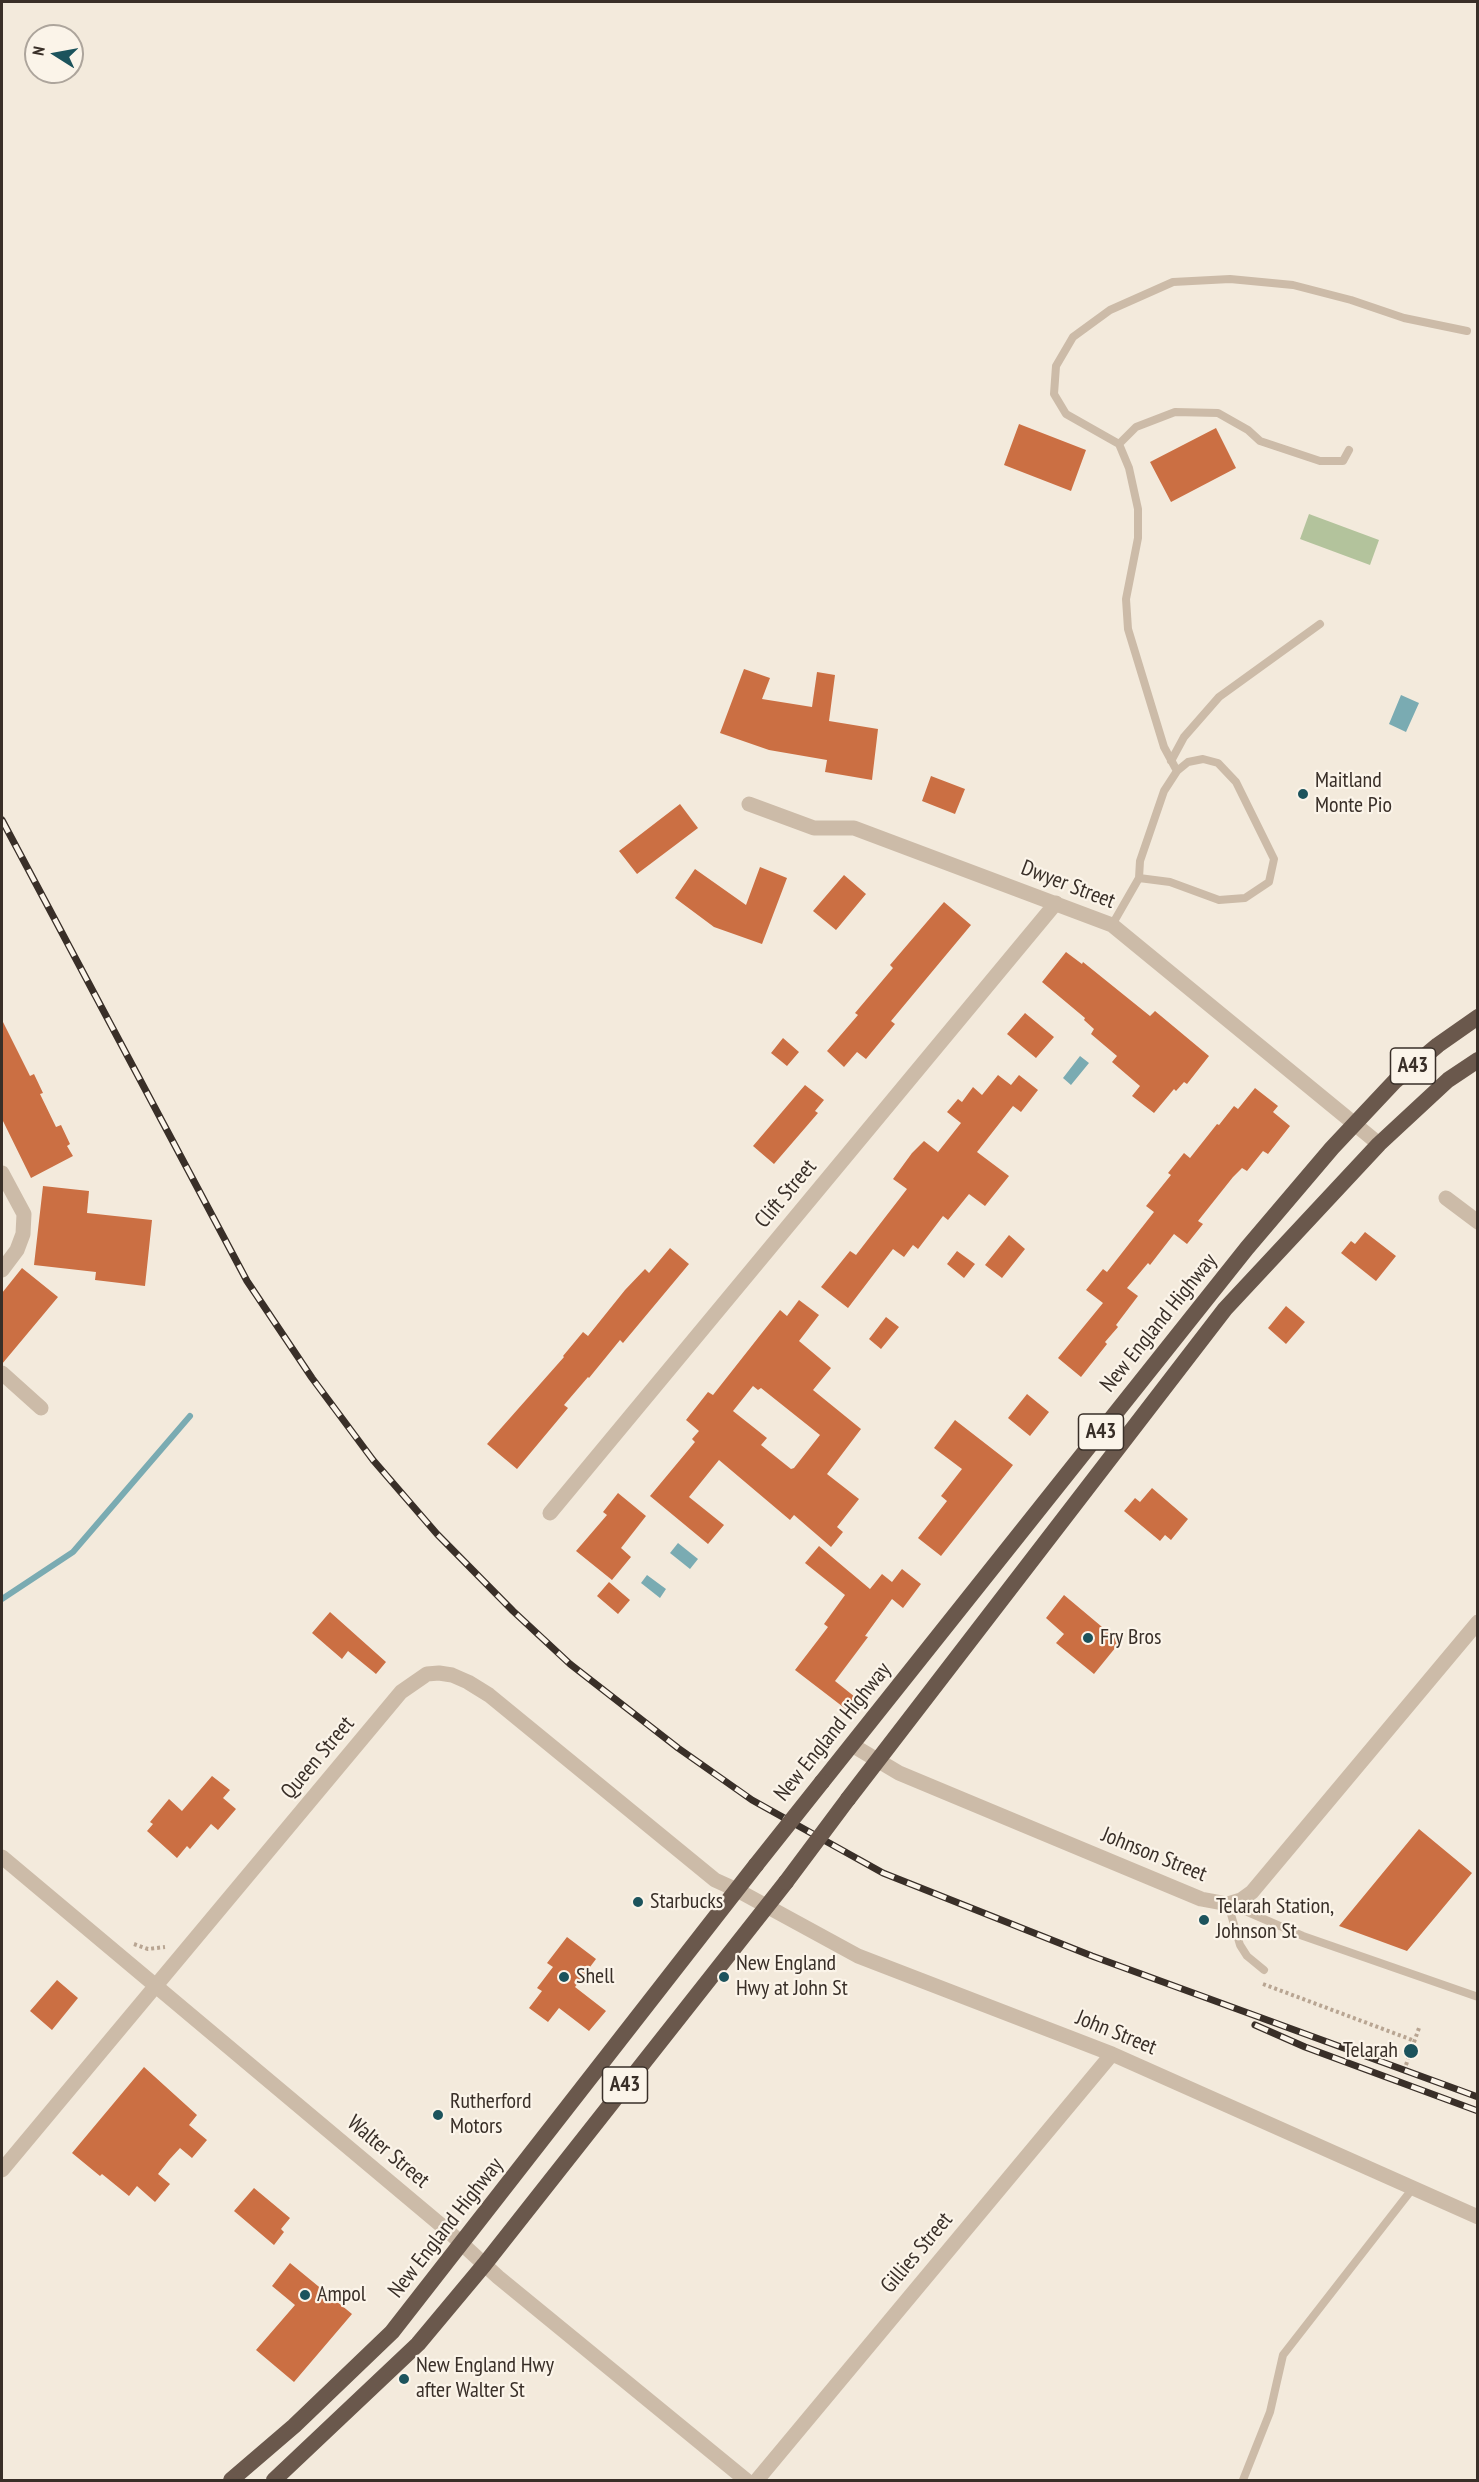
<!DOCTYPE html>
<html>
<head>
<meta charset="utf-8">
<style>
  body { margin:0 }
  #map { position:relative; width:1479px; height:2482px; overflow:hidden; background:#f3eadc; font-family:"PT Sans Narrow",sans-serif }
  canvas { display:block }
  .frame { position:absolute; inset:0; border:3px solid #392f28; pointer-events:none }
  .north { position:absolute; left:24px; top:24px; width:60px; height:60px; box-sizing:border-box; background:#fbf4e9; border:2px solid #ada59c; border-radius:50%; rotate:281deg; font-size:16px; font-weight:700; line-height:24px; text-align:center; color:#392f28 }
  .north::after { content:''; display:block; margin:auto; width:21px; height:27px; background:#1c535c; clip-path:polygon(50% 0,100% 100%,50% 72%,0 100%) }
</style>
</head>
<body>
<div id="map">
<canvas width="1479" height="2482"></canvas>
<div class="frame"></div>
<div class="north">N</div>
</div>
<script>
const ctx = document.querySelector('canvas').getContext('2d');
ctx.lineJoin = 'round';
function fill(path, color) { ctx.fillStyle = color; ctx.fill(path, 'evenodd'); }
const poly = rows => new Path2D(rows.map(r => 'M' + r).join(''));
function strokePath(path, color, width, dash) { ctx.strokeStyle = color; ctx.lineWidth = width; ctx.lineCap = dash ? 'butt' : 'round'; ctx.setLineDash(dash || []); ctx.stroke(path); }
function label(font, color, halo, rows, align = 'center') {
  ctx.font = font + ' "PT Sans Narrow",sans-serif'; ctx.lineWidth = 4.5; ctx.setLineDash([]); ctx.textBaseline = 'middle'; ctx.strokeStyle = halo; ctx.fillStyle = color; for (const [text, x, y, turn = 0] of rows) {
    ctx.save(); ctx.translate(x, y); ctx.rotate((+turn || 0) * Math.PI / 180); ctx.textAlign = isNaN(turn) ? turn : align; if (halo) ctx.strokeText(text, 0, 0); ctx.fillText(text, 0, 0); ctx.restore();
  }
}
fill(poly([
  [1309,514,1379,540,1370,565,1300,539]
]), '#b3c39c');
fill(poly([
  [1401,695,1419,703,1406,732,1389,724],
  [1080,1056,1089,1063,1071,1085,1063,1078],
  [678,1543,698,1559,690,1569,670,1553],
  [647,1575,666,1589,660,1598,641,1583]
]), '#7aabb2');
strokePath(poly([
  [2,1599,73,1552,190,1416]
]), '#7aabb2', 6);
fill(poly([
  [1019,424,1086,450,1071,491,1004,465],
  [1216,428,1236,468,1171,502,1150,462],
  [744,669,770,678,762,699,812,707,817,672,835,675,829,721,878,729,872,780,825,772,827,760,769,750,720,733],
  [931,776,965,789,955,814,922,801],
  [680,804,698,828,637,874,619,851],
  [760,867,787,878,762,944,714,927,675,898,695,869,746,905],
  [844,875,866,894,836,930,813,911],
  [944,902,971,925,891,1021,895,1024,866,1059,857,1052,844,1067,827,1051,858,1015,855,1013,893,968,890,965],
  [1066,952,1082,964,1083,962,1150,1016,1155,1011,1209,1056,1187,1084,1184,1082,1176,1091,1174,1089,1154,1113,1132,1096,1140,1086,1112,1062,1117,1056,1091,1034,1094,1029,1084,1020,1085,1018,1042,982],
  [1025,1013,1054,1037,1036,1058,1007,1034],
  [2,1020,30,1076,34,1074,43,1093,40,1094,56,1127,61,1125,70,1144,67,1146,73,1156,31,1178,2,1119],
  [783,1038,799,1052,787,1066,771,1053],
  [998,1075,1011,1085,1019,1075,1038,1090,1021,1112,1013,1106,977,1152,1009,1176,985,1206,969,1194,948,1220,943,1216,918,1249,913,1245,904,1257,893,1249,848,1308,821,1287,850,1251,856,1255,907,1189,893,1179,912,1153,924,1141,938,1152,961,1123,947,1112,958,1099,962,1102,973,1087,982,1095],
  [805,1085,824,1100,815,1111,818,1113,774,1164,753,1146],
  [1255,1088,1278,1106,1273,1112,1290,1126,1268,1154,1263,1151,1247,1171,1242,1168,1233,1177,1198,1221,1203,1224,1187,1244,1174,1234,1150,1265,1148,1263,1127,1288,1138,1296,1116,1325,1118,1327,1105,1342,1107,1344,1081,1377,1058,1358,1103,1303,1086,1290,1103,1269,1107,1272,1154,1212,1146,1206,1171,1175,1168,1173,1184,1153,1190,1158,1217,1124,1219,1125,1234,1106,1238,1109],
  [43,1186,89,1191,87,1213,152,1220,145,1286,95,1280,96,1272,34,1265],
  [1365,1232,1396,1256,1376,1281,1341,1253,1351,1241,1355,1244],
  [1009,1235,1025,1249,1002,1278,985,1265],
  [670,1248,689,1264,623,1343,620,1340,589,1378,588,1377,564,1405,568,1408,517,1469,487,1444,564,1357,563,1356,583,1332,588,1336,625,1290,645,1269,649,1273],
  [957,1251,975,1264,964,1278,947,1264],
  [22,1268,58,1297,2,1364,2,1293],
  [799,1300,819,1315,799,1341,831,1368,813,1390,861,1429,827,1474,859,1499,837,1527,843,1532,831,1547,794,1515,790,1520,719,1460,689,1497,724,1525,708,1544,650,1496,695,1442,692,1439,699,1431,686,1420,708,1392,713,1395,780,1310,787,1316],
  [753,1386,758,1390,761,1388,820,1435,794,1468,791,1469,761,1445,767,1438,733,1411],
  [1286,1306,1305,1322,1286,1344,1268,1328],
  [886,1317,899,1327,881,1349,869,1339],
  [1027,1394,1049,1412,1030,1436,1008,1418],
  [955,1420,1013,1465,941,1556,918,1538,947,1501,941,1496,962,1469,934,1448],
  [1152,1488,1188,1519,1171,1540,1165,1535,1160,1541,1124,1511,1135,1498,1140,1502],
  [618,1493,646,1516,621,1548,631,1557,612,1580,576,1551,607,1515,603,1512],
  [819,1546,870,1589,882,1574,892,1582,902,1569,921,1584,903,1608,892,1599,865,1636,868,1637,835,1681,860,1701,851,1713,795,1670,828,1627,824,1624,845,1595,805,1563],
  [609,1582,630,1600,618,1614,597,1596],
  [1064,1595,1120,1642,1094,1674,1056,1643,1064,1634,1046,1618],
  [330,1612,386,1662,376,1674,348,1651,342,1659,312,1633],
  [212,1776,230,1790,223,1798,236,1809,218,1830,211,1824,190,1849,187,1846,177,1858,147,1831,153,1824,150,1822,169,1799,182,1811],
  [1419,1829,1472,1873,1407,1951,1339,1926],
  [567,1937,596,1959,575,1987,606,2011,589,2031,559,2008,548,2022,529,2008,542,1991,537,1988,553,1967,547,1963],
  [57,1980,78,1998,52,2030,30,2011],
  [144,2067,197,2115,189,2125,207,2140,192,2158,180,2148,169,2160,158,2174,170,2184,155,2202,137,2186,129,2196,102,2174,100,2176,72,2153],
  [254,2188,290,2218,281,2229,284,2232,274,2245,234,2211],
  [290,2263,352,2314,294,2382,256,2350,295,2305,272,2286]
]), '#cb6f43');
strokePath(poly([
  [134,1944,148,1949,165,1947],
  [1263,1984,1415,2041],
  [1406,2065,1419,2028]
]), '#b8a592', 4, [3, 3]);
strokePath(poly([
  [1119,444,1136,427,1175,412,1218,413,1248,430,1260,441,1320,461,1343,461,1349,450],
  [1171,761,1184,737,1219,697,1320,624],
  [1177,771,1164,747,1128,629,1126,599,1138,538,1138,509,1129,468,1119,444,1066,414,1054,394,1056,366,1073,337,1110,310,1173,282,1230,279,1293,285,1351,300,1404,318,1467,331],
  [1112,925,1139,878,1140,861,1164,791,1177,771,1188,762,1203,759,1218,763,1236,782,1274,859,1269,882,1245,898,1219,900,1170,882,1139,878],
  [1228,1904,1240,1945,1247,1956,1264,1970],
  [1229,1904,1303,1936,1478,1997],
  [1243,2480,1270,2412,1283,2355,1413,2188]
]), '#ccbba8', 8);
strokePath(poly([
  [749,804,814,828,854,828,1112,925,1379,1144],
  [2,1173,24,1214,23,1234,17,1250,2,1270],
  [1446,1198,1478,1222],
  [2,1373,41,1408],
  [550,1513,1056,903],
  [852,1745,899,1773,1201,1899,1228,1904,1241,1900,1252,1892,1478,1622],
  [2,1857,448,2231,498,2277,746,2480],
  [2,2170,401,1692,427,1674,439,1673,452,1675,468,1682,489,1695,715,1880,737,1890,858,1956,1112,2054,1478,2217],
  [757,2480,1112,2054]
]), '#ccbba8', 15);
strokePath(poly([
  [822,1782,1247,1248,1332,1148,1395,1081,1438,1045,1478,1017],
  [848,1799,1225,1309,1379,1144,1448,1080,1478,1060],
  [231,2480,294,2426,392,2332,756,1865],
  [274,2480,418,2344,484,2265,786,1882]
]), '#6a584c', 16);
const rail = poly([
  [2,820,247,1281,312,1378,373,1460,437,1534,513,1611,570,1664,678,1748,752,1800,883,1873,1092,1956,1478,2097],
  [1255,2025,1305,2047,1478,2111]
]);
strokePath(rail, '#392f28', 7);
strokePath(rail, '#fbf4e9', 4.5, [14]);
strokePath(poly([
  [756,1865,822,1782],
  [786,1882,848,1799]
]), '#6a584c', 16);
for (const [x, y, r, color] of [
  [1303,794,6,"#1c535c"],
  [1088,1638,6,"#1c535c"],
  [638,1902,6,"#1c535c"],
  [1204,1920,6,"#1c535c"],
  [564,1977,6,"#1c535c"],
  [724,1977,6,"#1c535c"],
  [1411,2051,8,"#1c535c"],
  [438,2115,6,"#1c535c"],
  [305,2295,6,"#1c535c"],
  [404,2379,6,"#1c535c"]
]) { const dot = new Path2D(); dot.arc(x, y, r, 0, 2 * Math.PI); ctx.fillStyle = color; ctx.fill(dot); strokePath(dot, '#fbf4e9', 2); }
for (const [x, y, w] of [
  [1413,1066,45],
  [1101,1432,45],
  [625,2085,45]
]) { const box = new Path2D(); box.roundRect(x - w / 2, y - 18, w, 36, 4.5); ctx.fillStyle = '#fbf4e9'; ctx.fill(box); strokePath(box, '#392f28', 1.5); }
label('bold 21px', '#392f28', null, [
  ["A43",1413,1066],
  ["A43",1101,1432],
  ["A43",625,2085]
]);
label('22px', '#392f28', '#fbf4e9', [
  ["Maitland",1315,781],
  ["Monte Pio",1315,806],
  ["Fry Bros",1100,1638],
  ["Starbucks",650,1902],
  ["Telarah Station,",1216,1907],
  ["Johnson St",1216,1932],
  ["New England",736,1964],
  ["Hwy at John St",736,1989],
  ["Shell",576,1977],
  ["Telarah",1398,2051,"right"],
  ["Rutherford",450,2102],
  ["Motors",450,2127],
  ["Ampol",317,2295],
  ["New England Hwy",416,2366],
  ["after Walter St",416,2391]
], 'left');
label('22px', '#392f28', '#fbf4e9', [
  ["Dwyer Street",1068,885,21],
  ["Clift Street",786,1194,-50],
  ["New England Highway",1159,1323,-51],
  ["New England Highway",833,1732,-51],
  ["Queen Street",318,1758,-50],
  ["Johnson Street",1154,1855,22],
  ["John Street",1116,2033,22],
  ["Walter Street",388,2152,40],
  ["New England Highway",446,2228,-52],
  ["Gillies Street",917,2253,-50]
]);
</script>
</body>
</html>
